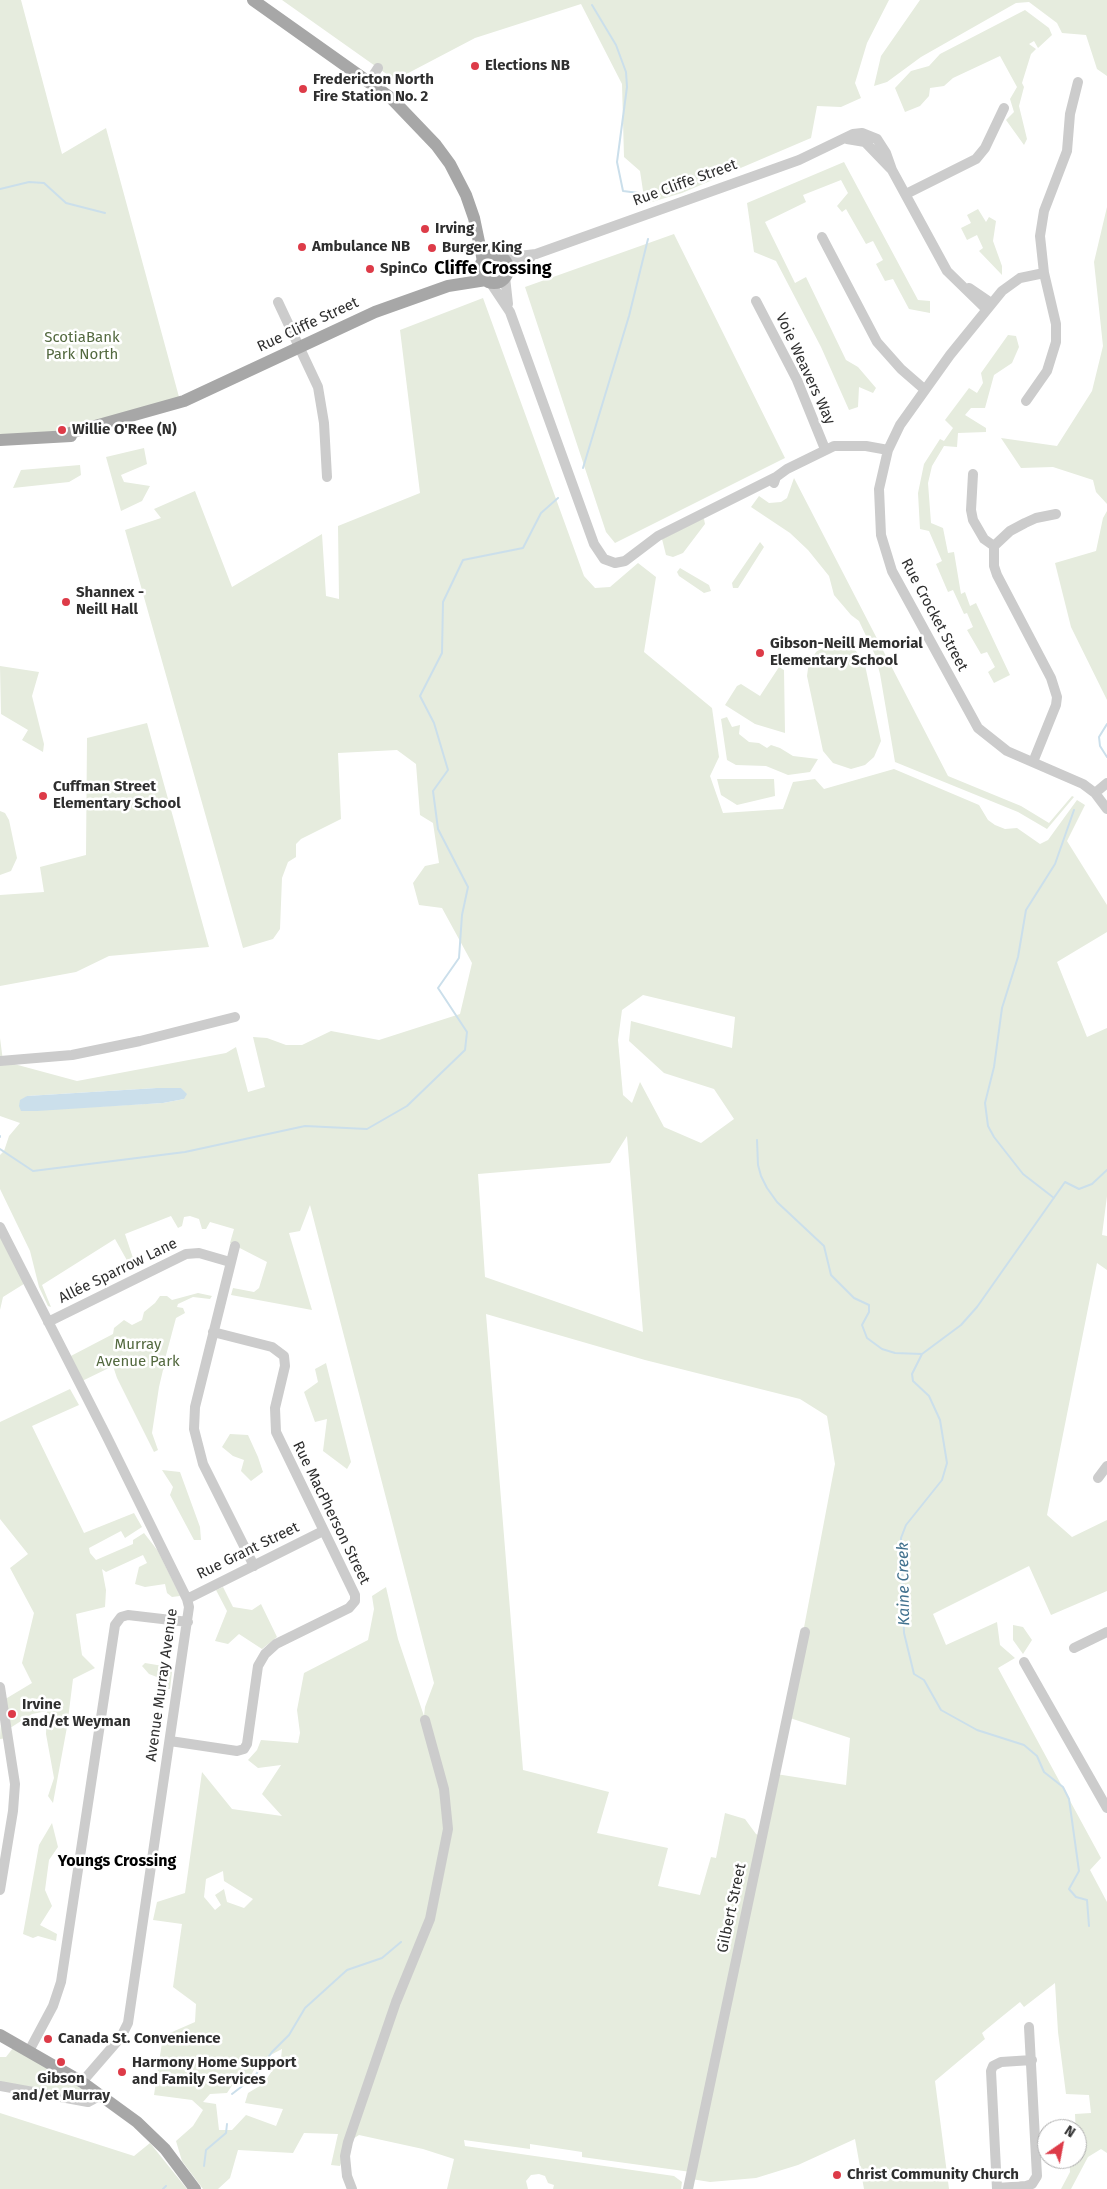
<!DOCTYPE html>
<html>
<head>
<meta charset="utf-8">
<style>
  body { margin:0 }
  #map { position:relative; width:1107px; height:2189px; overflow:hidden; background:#fff; font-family:"Fira Sans",sans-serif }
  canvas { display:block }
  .north { position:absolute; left:1037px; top:2119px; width:50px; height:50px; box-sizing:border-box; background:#fff; border:1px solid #acacac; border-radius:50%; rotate:33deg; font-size:14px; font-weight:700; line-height:20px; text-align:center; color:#2f2f2f }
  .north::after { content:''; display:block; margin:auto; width:18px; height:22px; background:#dd3b48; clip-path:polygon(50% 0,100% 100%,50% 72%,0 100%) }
</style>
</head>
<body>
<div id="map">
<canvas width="1107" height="2189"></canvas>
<div class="north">N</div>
</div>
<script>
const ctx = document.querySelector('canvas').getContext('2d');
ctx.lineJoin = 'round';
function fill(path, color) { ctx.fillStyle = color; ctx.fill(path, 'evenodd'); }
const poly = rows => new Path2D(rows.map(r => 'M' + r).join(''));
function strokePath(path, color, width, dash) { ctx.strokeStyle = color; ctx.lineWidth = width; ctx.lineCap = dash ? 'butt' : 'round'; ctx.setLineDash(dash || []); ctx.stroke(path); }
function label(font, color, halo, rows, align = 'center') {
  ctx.font = font + ' "Fira Sans",sans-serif'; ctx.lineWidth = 5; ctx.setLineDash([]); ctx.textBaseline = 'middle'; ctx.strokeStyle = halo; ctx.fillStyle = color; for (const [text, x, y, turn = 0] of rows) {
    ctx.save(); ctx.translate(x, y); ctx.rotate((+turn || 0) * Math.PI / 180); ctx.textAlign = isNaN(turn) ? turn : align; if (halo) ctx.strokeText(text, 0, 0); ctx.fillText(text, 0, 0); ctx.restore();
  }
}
fill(poly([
  [0,0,21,0,62,154,106,128,179,397,111,423,0,440],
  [282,0,889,0,867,43,855,83,861,98,841,107,817,106,811,138,682,193,645,204,640,171,624,157,622,84,581,4,475,38,395,80],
  [920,0,1107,0,1107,76,1097,69,1086,35,1062,33,1057,23,1029,2,1016,3,921,57,887,82,874,86,881,56],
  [1025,10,1049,28,1052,35,1038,48,1034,41,1029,44,1036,49,1031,54,1022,83,1024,87,1019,106,1027,139,1024,145,1006,120,1014,112,1010,99,1017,87,1000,56,953,78,944,86,930,88,929,96,920,106,905,112,895,88,911,71,929,66,940,54],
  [844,162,918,300,930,301,930,313,909,309,893,279,885,281,876,264,883,260,873,241,866,244,846,209,842,212,837,206,848,193,841,180,803,195,806,202,765,222,795,283,806,277,846,360,858,367,876,388,873,393,859,387,858,407,849,410,821,347,776,261,754,252,747,203],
  [1107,207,1107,504,1096,492,1093,480,1053,467,1021,468,1001,438,1057,446,1092,391,1103,346,1094,262],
  [978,209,986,222,989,217,996,221,993,241,1002,266,1002,275,979,251,983,248,977,235,967,240,961,228,971,223,967,215],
  [674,234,785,458,615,543,606,532,525,287],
  [483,298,584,576,595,588,610,587,638,563,656,577,644,652,712,708,719,757,710,776,723,813,783,809,793,782,815,779,824,789,894,769,979,805,988,820,995,825,1005,829,1017,828,1040,844,1048,840,1077,800,1085,805,1067,841,1107,905,1107,932,1057,962,1087,1037,1107,1028,1107,1196,1102,1235,1107,1236,1107,1270,1097,1263,1047,1515,1072,1537,1107,1520,1107,1591,1051,1615,1029,1566,933,1614,946,1645,997,1622,1000,1645,1015,1658,998,1668,1101,1858,1090,1870,1107,1902,1107,2153,1101,2149,1088,2157,1071,2189,1061,2189,1070,2172,1069,2159,1077,2159,1075,2114,1091,2113,1089,2095,1066,2094,1058,2032,1055,1983,1024,2007,1020,2002,999,2019,982,2033,985,2039,935,2081,949,2189,864,2189,855,2139,798,2165,756,2178,710,2182,691,2179,691,2172,582,2157,582,2152,530,2144,530,2149,464,2140,465,2146,674,2176,682,2182,681,2189,553,2189,554,2185,548,2183,545,2176,539,2174,531,2175,526,2181,528,2189,447,2189,454,2159,423,2149,359,2135,348,2142,340,2166,331,2165,338,2134,304,2133,293,2153,238,2150,230,2178,218,2189,203,2189,182,2161,176,2141,193,2126,203,2110,192,2100,154,2095,163,2036,195,2022,196,2004,173,1987,182,1924,153,1920,157,1902,185,1893,202,1772,232,1809,282,1816,262,1794,281,1765,258,1768,248,1760,257,1750,261,1740,298,1743,300,1733,297,1710,304,1673,368,1640,374,1609,372,1596,386,1587,398,1639,424,1716,425,1707,434,1683,310,1205,300,1231,289,1233,312,1310,231,1295,233,1288,254,1292,259,1288,267,1262,230,1243,234,1229,210,1222,206,1229,202,1229,199,1219,190,1216,184,1217,182,1226,178,1228,171,1216,125,1234,134,1261,129,1264,115,1239,42,1285,51,1307,48,1306,39,1287,30,1251,0,1189,0,1155,4,1151,9,1136,20,1123,0,1116,0,1038,3,1061,77,1081,226,1053,236,1047,248,1092,265,1087,253,1037,267,1038,286,1045,302,1045,331,1031,379,1040,460,1014,472,963,442,908,419,905,413,883,425,866,439,863,433,823,420,815,416,764,397,750,338,753,341,819,301,839,296,844,296,857,288,862,282,878,280,929,273,939,243,948,125,530,161,518,154,509,195,491,232,587,322,534,326,596,339,599,338,526,420,493,400,330],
  [643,995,735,1017,732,1048,631,1021,629,1041,664,1073,714,1089,734,1119,701,1143,664,1127,640,1082,632,1103,623,1095,618,1040,622,1010],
  [157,1088,181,1088,184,1099,163,1103,21,1111,27,1096],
  [627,1136,643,1332,485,1277,478,1174,610,1163],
  [486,1314,645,1360,800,1399,827,1416,835,1464,787,1717,850,1738,846,1785,776,1774,763,1837,756,1834,745,1819,725,1813,716,1858,711,1857,700,1895,658,1886,668,1848,597,1833,609,1792,523,1770],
  [223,1871,224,1881,253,1899,244,1908,227,1902,224,1889,215,1895,221,1905,215,1910,204,1897,206,1879],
  [282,2049,281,2058,263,2084,248,2093,245,2103,283,2109,276,2126,246,2115,232,2130,219,2130,216,2104,203,2102,210,2094,227,2093,235,2081,250,2077,259,2061],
  [1008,335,1016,336,1019,347,1012,363,994,375,985,408,971,408,965,415,986,428,986,432,958,433,957,447,944,446,932,466,928,483,931,523,943,528,948,553,954,552,961,594,965,592,970,606,976,603,1010,675,994,683,988,672,995,667,987,652,981,654,967,630,973,627,967,613,964,614,953,590,948,592,936,564,942,561,929,531,920,529,918,493,924,464,940,439,944,441,953,428,945,420,969,388,977,393,983,383,981,373],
  [144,448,147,464,121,475,124,482,150,486,142,501,121,511,106,457],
  [80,465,81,475,69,482,13,488,21,470],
  [794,478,948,776,1021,806,1049,823,1072,796,1074,797,1047,829,1018,812,895,762,880,674,875,655,859,621,851,615,834,595,829,576,808,550,790,533,751,507,759,496,769,503,781,502,787,498],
  [1107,511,1107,700,1071,627,1055,563,1096,551,1103,518],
  [701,519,704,519,705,524,683,553,673,557,666,555,662,539],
  [760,542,764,547,738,588,733,588,732,583],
  [680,568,709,585,711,591,704,593,679,576,677,572],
  [831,645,844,645,856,651,865,665,881,741,874,757,865,765,851,769,833,763,823,751,807,676,809,661,817,651],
  [0,666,39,672,32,696,44,744,43,752,22,740,28,730,1,714],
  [779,667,784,670,785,733,755,724,725,705,737,686,741,684,760,696],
  [727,717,732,727,740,725,739,734,749,742,759,743,767,748,771,745,780,748,793,756,818,759,810,772,788,775,766,766,736,765,727,760,721,719],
  [147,723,209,947,109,956,76,972,0,986,0,895,44,892,40,867,86,855,87,738],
  [717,779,774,779,775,796,737,805,721,795],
  [0,811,5,813,9,820,17,858,11,871,0,875],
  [0,1227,27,1282,3,1297,0,1310],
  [198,1293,212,1296,210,1299,193,1297,178,1304,177,1307,183,1308,185,1313,176,1318,165,1359,167,1365,163,1370,159,1387,152,1433,158,1450,154,1452,117,1378,113,1366,80,1382,67,1358,113,1334,114,1328,124,1320,132,1325,142,1320,144,1312,155,1303,160,1296,167,1296,172,1300],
  [326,1363,351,1462,347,1469,323,1451,327,1419,315,1422,304,1392,318,1382,315,1369],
  [70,1389,79,1405,32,1426,84,1533,134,1513,142,1527,125,1538,121,1531,89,1548,90,1553,96,1560,133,1544,133,1540,144,1533,158,1551,180,1596,172,1597,167,1593,165,1584,145,1587,135,1584,139,1567,147,1563,143,1555,106,1572,102,1569,106,1590,105,1607,76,1614,82,1655,95,1668,73,1679,67,1727,53,1803,48,1796,54,1778,46,1734,47,1711,32,1714,7,1730,9,1738,0,1739,2,1701,32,1683,22,1663,34,1613,10,1568,28,1554,0,1519,0,1422],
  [230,1434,248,1435,258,1457,263,1472,251,1481,241,1471,244,1460,233,1456,222,1447],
  [162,1470,180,1472,200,1527,201,1540,194,1540,170,1495,173,1487],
  [223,1587,233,1607,252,1610,261,1604,277,1637,262,1649,239,1634,228,1644,215,1641,227,1611,216,1590],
  [1013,1625,1023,1627,1032,1640,1023,1654,1013,1640],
  [145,1663,169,1667,172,1672,170,1689,164,1689,162,1679,149,1674,142,1666],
  [52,1823,58,1847,49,1860,45,1890,52,1906,40,1925,57,1934,56,1941,38,1936,33,1938,23,1934,39,1845],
  [13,2048,82,2089,86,2095,53,2093,0,2082,0,2057,6,2057],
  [0,2113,134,2156,150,2143,187,2189,0,2189]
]), '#e6ecde');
fill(poly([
  [157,1088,181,1088,187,1094,184,1099,163,1103,37,1111,21,1111,19,1106,20,1100,27,1096]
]), '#cbdfeb');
strokePath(poly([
  [592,5,616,45,626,72,627,87,617,162,623,191,639,193],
  [0,189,29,182,44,183,66,203,105,213],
  [583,468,629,316,648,239],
  [1107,724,1099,737,1100,746,1107,757],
  [0,1137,0,1136],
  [757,1140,758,1165,761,1176,767,1188,777,1202,824,1246,831,1275,854,1298,869,1305,869,1312,862,1325,867,1338,882,1349,895,1353,922,1354],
  [0,1149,33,1171,185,1152,305,1126,367,1129,407,1106,465,1050,467,1032,438,988,459,958,462,915,468,887,438,829,433,791,448,770,434,723,420,696,442,653,443,602,463,560,523,548,541,513,558,498],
  [1054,1198,1023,1174,994,1137,988,1126,985,1103,994,1067,1002,1008,1018,957,1026,910,1055,864,1074,810],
  [1089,1926,1087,1900,1076,1897,1069,1889,1079,1871,1069,1799,1063,1787,1044,1772,1037,1756,1024,1745,977,1730,941,1710,924,1680,914,1674,904,1633,901,1538,906,1525,942,1480,947,1463,940,1420,929,1396,913,1381,912,1374,922,1354,961,1325,977,1307,1065,1182,1079,1189,1092,1184,1107,1170],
  [232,2094,254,2077,272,2052,289,2035,305,2008,347,1970,382,1958,401,1942],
  [204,2166,206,2150,226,2133,227,2124],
  [163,2189,166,2186]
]), '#cbdfeb', 2);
strokePath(poly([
  [369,82,378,68],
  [847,139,865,142,891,169],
  [906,194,976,159,985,148,1004,108],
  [822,237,877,342,901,369,924,389],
  [502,258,536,254,799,160,853,134,862,133,877,139,886,153,892,170,947,271,986,309],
  [507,273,531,257],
  [1044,273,1020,278,1002,291,950,355,900,425,888,450,879,489,881,535,892,571,978,728,1007,751,1083,784,1095,793,1107,809],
  [505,277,508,304],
  [490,282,510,312,594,544,604,559,615,563,625,561,658,536,776,477],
  [969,288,991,303],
  [756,301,797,380,825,449],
  [278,302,318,387,324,423,327,477],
  [1026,401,1047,371,1056,342,1056,324,1044,273,1040,236,1044,211,1067,151,1070,114,1078,82],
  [973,474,971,510,973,520,984,539,994,546],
  [774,483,776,477,787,469,834,446,866,446,888,450],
  [994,546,994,566,997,575,1051,678,1057,697,1056,705,1033,762],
  [994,546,1010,531,1025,523,1036,518,1056,514],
  [1095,793,1107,783],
  [0,1061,72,1055,140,1041,235,1017],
  [0,1227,106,1435,187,1599,189,1607,128,2023,121,2037,82,2082],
  [235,1246,195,1407,194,1429,203,1464,254,1566],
  [48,1322,186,1254,199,1253,230,1262],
  [1098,1478,1107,1466],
  [187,1599,323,1531],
  [1074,1648,1107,1632],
  [1024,1662,1107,1808],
  [0,1687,15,1784,13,1811,0,1890],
  [170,1741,237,1751,244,1749,247,1744,258,1666,265,1654,276,1644,349,1608,355,1601,355,1595,276,1432,275,1408,285,1366,284,1356,272,1347,213,1332],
  [29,2051,53,2006,61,1982,115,1625,121,1617,128,1615,188,1622],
  [0,2086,88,2102,101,2095],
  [997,2188,1026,2186,1032,2184,1037,2176,1029,2027],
  [352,2189,347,2176,345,2156,348,2142,396,2002,430,1919,448,1829,444,1789,425,1720],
  [688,2189,805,1632],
  [997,2189,991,2071,993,2066,1001,2062,1032,2060]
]), '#ccc', 10);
strokePath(poly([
  [253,0,391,98,436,145,450,164,466,195,474,218,483,261],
  '480 269a14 14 0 1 1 28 0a14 14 0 1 1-28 0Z',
  [63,435,184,401,375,312,448,286,486,280],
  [0,440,71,436],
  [0,2035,82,2082,137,2122,165,2149,195,2189]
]), '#a7a7a7', 12);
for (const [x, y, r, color] of [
  [475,66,5,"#dd3b48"],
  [303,89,5,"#dd3b48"],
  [425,229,5,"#dd3b48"],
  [302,247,5,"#dd3b48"],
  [432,248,5,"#dd3b48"],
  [370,269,5,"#dd3b48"],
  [62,430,5,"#dd3b48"],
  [66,602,5,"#dd3b48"],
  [760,653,5,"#dd3b48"],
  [43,796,5,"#dd3b48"],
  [12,1714,5,"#dd3b48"],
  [48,2039,5,"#dd3b48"],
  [61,2062,5,"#dd3b48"],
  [122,2072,5,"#dd3b48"],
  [837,2175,5,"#dd3b48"]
]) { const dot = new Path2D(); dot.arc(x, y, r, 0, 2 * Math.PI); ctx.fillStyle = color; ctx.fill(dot); strokePath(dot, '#fff', 2); }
label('bold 15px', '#2f2f2f', '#fff', [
  ["Elections NB",485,66],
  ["Fredericton North",313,80],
  ["Fire Station No. 2",313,97],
  ["Irving",435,229],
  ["Ambulance NB",312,247],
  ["Burger King",442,248],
  ["SpinCo",380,269],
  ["Willie O'Ree (N)",72,430],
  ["Shannex -",76,593],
  ["Neill Hall",76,610],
  ["Gibson-Neill Memorial",770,644],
  ["Elementary School",770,661],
  ["Cuffman Street",53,787],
  ["Elementary School",53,804],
  ["Irvine",22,1705],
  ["and/et Weyman",22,1722],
  ["Canada St. Convenience",58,2039],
  ["Harmony Home Support",132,2063],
  ["and Family Services",132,2080],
  ["Gibson",61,2079,"center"],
  ["and/et Murray",61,2096,"center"],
  ["Christ Community Church",847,2175]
], 'left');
label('15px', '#2f2f2f', '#fff', [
  ["Rue Cliffe Street",685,183,-20],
  ["Rue Cliffe Street",308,325,-25],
  ["Voie Weavers Way",805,369,65],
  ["Rue Crocket Street",934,615,62],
  ["Allée Sparrow Lane",118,1271,-26],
  ["Rue MacPherson Street",331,1513,64],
  ["Rue Grant Street",248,1551,-26],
  ["Avenue Murray Avenue",162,1685,-82],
  ["Gilbert Street",732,1908,-78]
]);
label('15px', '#53693f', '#fff', [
  ["ScotiaBank",82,338],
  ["Park North",82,355],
  ["Murray",138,1345],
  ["Avenue Park",138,1362]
]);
label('italic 16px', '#41718e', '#fff', [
  ["Kaine Creek",904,1584,-91]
]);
label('bold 16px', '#000', '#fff', [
  ["Youngs Crossing",117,1862]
]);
label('bold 18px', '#000', '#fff', [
  ["Cliffe Crossing",493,269]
]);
</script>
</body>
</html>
